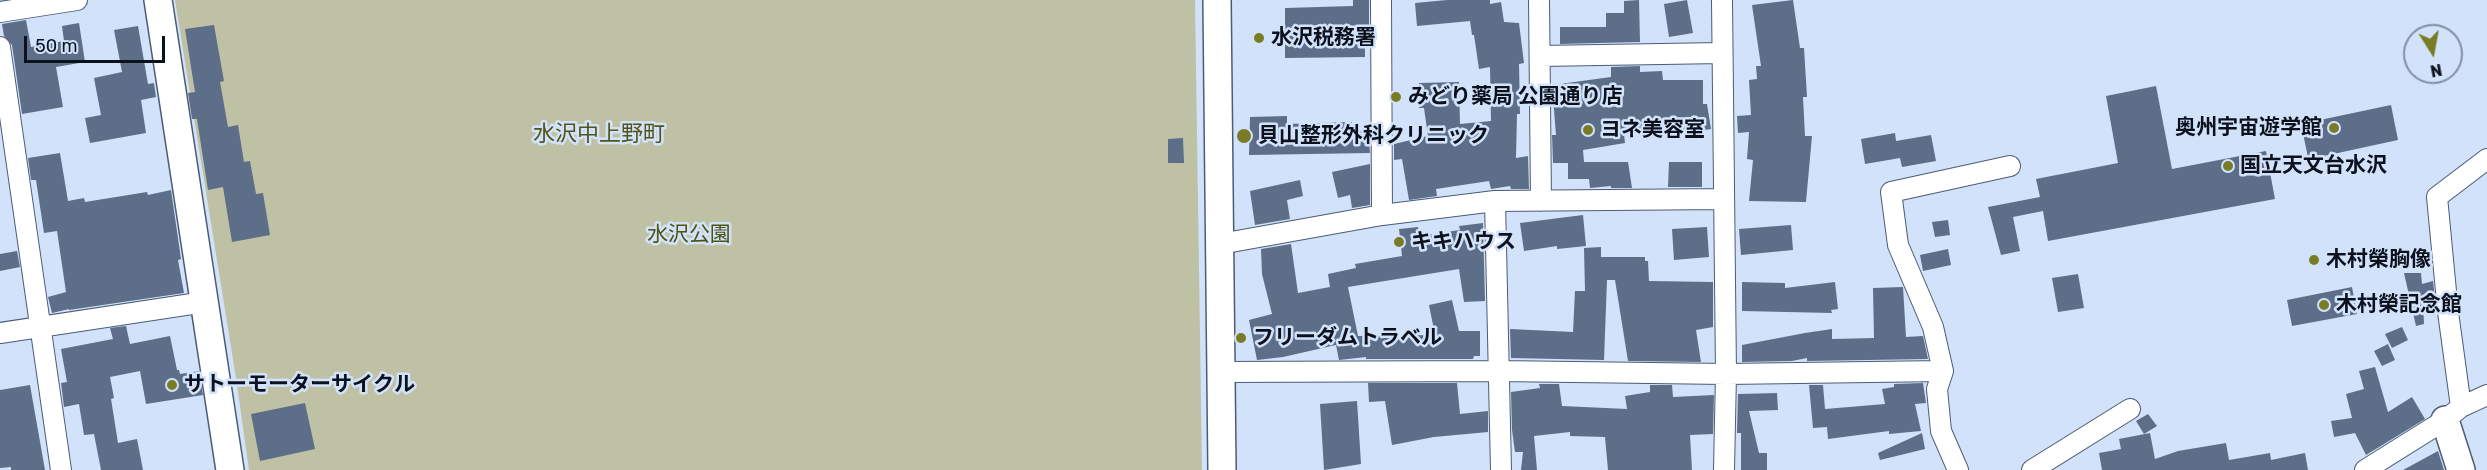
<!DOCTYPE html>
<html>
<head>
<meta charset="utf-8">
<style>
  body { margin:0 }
  #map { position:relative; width:2487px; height:470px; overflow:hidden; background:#d2e2fa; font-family:Rubik,sans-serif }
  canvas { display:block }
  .north { position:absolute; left:2403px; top:24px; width:60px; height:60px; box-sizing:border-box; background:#d2e2fa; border:2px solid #838fa2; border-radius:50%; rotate:169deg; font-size:16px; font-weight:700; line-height:24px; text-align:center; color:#0c121d }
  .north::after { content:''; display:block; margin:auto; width:21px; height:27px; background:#797c25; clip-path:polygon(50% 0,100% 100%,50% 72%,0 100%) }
  .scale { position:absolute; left:24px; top:36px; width:141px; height:27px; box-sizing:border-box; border:3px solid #0c121d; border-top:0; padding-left:8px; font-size:18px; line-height:21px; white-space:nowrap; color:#0c121d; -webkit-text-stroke:4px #d2e2fa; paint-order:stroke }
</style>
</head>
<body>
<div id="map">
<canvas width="2487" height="470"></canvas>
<div class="north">N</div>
<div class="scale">50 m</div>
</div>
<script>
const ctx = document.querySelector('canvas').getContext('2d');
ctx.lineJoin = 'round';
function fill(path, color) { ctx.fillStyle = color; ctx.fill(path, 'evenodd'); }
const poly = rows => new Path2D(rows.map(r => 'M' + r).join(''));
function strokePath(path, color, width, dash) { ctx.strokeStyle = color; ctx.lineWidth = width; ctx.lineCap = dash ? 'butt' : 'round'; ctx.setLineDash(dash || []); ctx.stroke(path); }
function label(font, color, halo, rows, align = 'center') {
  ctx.font = font + ' Rubik,"Noto Sans JP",sans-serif'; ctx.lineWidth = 5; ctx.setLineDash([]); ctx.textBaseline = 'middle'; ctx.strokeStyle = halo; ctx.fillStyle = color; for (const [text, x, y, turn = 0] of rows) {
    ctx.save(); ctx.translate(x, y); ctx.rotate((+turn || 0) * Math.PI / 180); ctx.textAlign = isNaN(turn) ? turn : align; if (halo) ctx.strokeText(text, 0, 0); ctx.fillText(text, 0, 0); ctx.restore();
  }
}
fill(poly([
  [175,0,1195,0,1202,470,249,470,236,378]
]), '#bfc1a5');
fill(poly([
  [1353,0,1369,0,1369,25,1365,25,1365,57,1285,58,1285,8,1353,6],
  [1447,0,1490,0,1490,4,1501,2,1504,22,1519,23,1524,63,1519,64,1520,114,1517,114,1516,158,1528,156,1529,189,1511,189,1510,186,1491,189,1489,181,1436,189,1437,196,1409,200,1402,159,1394,160,1394,144,1428,136,1424,108,1419,108,1419,83,1459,82,1460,124,1491,121,1490,67,1479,69,1474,35,1472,35,1470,21,1417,26,1415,3],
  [1639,0,1640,42,1560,44,1560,27,1606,27,1606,13,1624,13,1624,1],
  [1687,0,1693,33,1669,37,1664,4],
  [1793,0,1800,48,1804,48,1807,97,1803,97,1805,136,1812,136,1806,202,1749,201,1753,160,1747,159,1749,132,1738,133,1737,116,1751,115,1749,80,1757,79,1756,66,1761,66,1752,5],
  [26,20,31,47,64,41,62,26,79,23,85,62,56,67,63,107,22,114,12,45,4,36,2,24],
  [214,25,224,81,220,82,228,127,238,125,244,162,250,161,256,194,263,193,270,235,232,242,223,187,208,190,197,119,192,119,188,93,195,92,185,29],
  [138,26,148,84,154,83,156,97,141,100,146,133,90,143,85,118,101,115,94,78,122,72,114,30],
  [1640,66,1640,72,1662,71,1663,80,1703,80,1703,104,1707,104,1711,129,1669,136,1669,134,1624,134,1625,143,1583,150,1584,162,1628,162,1632,188,1611,188,1611,186,1590,188,1589,179,1568,179,1568,163,1553,163,1552,135,1556,135,1552,85,1611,77,1611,67],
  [2156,86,2172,169,2266,151,2275,199,2048,241,2043,211,2013,217,2020,251,2001,255,1988,207,2040,197,2036,179,2118,163,2106,96],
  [2391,105,2398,140,2324,156,2325,159,2309,162,2301,124],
  [1287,116,1287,124,1352,122,1352,132,1368,131,1370,153,1249,155,1250,117],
  [1895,133,1896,141,1931,135,1936,161,1902,167,1900,158,1865,164,1861,139],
  [1183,138,1184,163,1168,163,1168,139],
  [60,153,68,201,84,198,85,202,147,192,148,195,171,190,181,259,178,260,184,293,69,310,69,309,52,313,48,297,66,292,57,231,44,233,36,180,31,180,28,158],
  [1669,162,1702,162,1702,187,1668,187],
  [1370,164,1370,205,1352,208,1350,195,1338,198,1332,172],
  [1300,180,1303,196,1287,200,1290,219,1255,225,1250,191],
  [1583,215,1586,246,1557,249,1557,246,1524,251,1520,223],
  [1948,220,1950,235,1935,237,1932,222],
  [1483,223,1485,301,1464,302,1459,269,1348,287,1358,336,1435,335,1429,305,1452,300,1459,331,1480,331,1480,356,1474,356,1473,359,1366,359,1366,357,1339,360,1336,345,1283,357,1257,360,1249,320,1272,314,1262,274,1261,249,1291,244,1298,293,1330,287,1328,274,1356,268,1355,264,1402,256,1399,229,1418,227,1419,236,1460,230,1459,226],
  [1791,225,1793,250,1741,255,1739,229],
  [1707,227,1709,257,1674,260,1672,229],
  [1601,247,1601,257,1645,257,1645,261,1648,261,1649,281,1713,282,1713,327,1696,330,1701,362,1628,361,1615,280,1607,280,1604,360,1511,358,1510,329,1573,332,1575,291,1585,291,1584,248],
  [1948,249,1951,265,1923,271,1920,255],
  [17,251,20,267,0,271,0,254],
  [2404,273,2421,273,2422,284,2433,281,2435,299,2423,302,2424,324,2416,326],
  [2078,274,2084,308,2058,312,2052,278],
  [1742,282,1785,283,1785,288,1835,282,1838,309,1831,310,1832,313,1742,311],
  [1903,287,1906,337,1923,336,1928,359,1807,361,1807,358,1792,361,1742,362,1742,345,1805,333,1832,329,1832,339,1874,338,1873,288],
  [2352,287,2357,314,2292,326,2287,300],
  [126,326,130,344,170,336,177,370,179,370,180,374,199,371,203,395,146,404,140,371,110,377,114,398,111,399,118,443,137,439,143,470,101,470,94,434,84,435,79,404,64,407,61,383,67,382,61,349,113,339,110,328],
  [2402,327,2408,340,2392,348,2385,334],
  [2388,344,2395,360,2382,366,2374,351],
  [2375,367,2388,412,2412,397,2425,419,2366,455,2355,433,2334,437,2331,421,2352,418,2346,394,2364,389,2359,371],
  [1368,383,1457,383,1460,414,1488,411,1488,432,1434,437,1392,445,1385,401,1369,402],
  [1923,383,1926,403,1915,404,1921,431,1889,434,1889,431,1828,439,1827,427,1813,428,1809,385,1823,385,1825,409,1885,404,1882,389,1894,387,1894,384],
  [1539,384,1559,384,1562,406,1627,409,1625,396,1650,392,1650,385,1672,385,1673,397,1714,395,1713,434,1690,435,1692,470,1608,470,1605,437,1570,436,1570,432,1534,436,1537,470,1521,470,1523,452,1515,452,1512,430,1511,392,1540,388],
  [30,385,45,470,11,470,11,467,0,468,0,390],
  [1777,393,1778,410,1749,411,1759,453,1767,453,1767,470,1741,470,1741,433,1737,433,1738,394],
  [1357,401,1361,464,1324,470,1320,404],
  [305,403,315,449,260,461,251,414],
  [2148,414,2157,426,2144,434,2136,421],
  [1922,433,1925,449,1880,460,1878,453],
  [2150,433,2155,459,2178,451,2226,443,2229,460,2270,453,2271,460,2305,453,2308,470,2102,470,2099,453,2121,449,2119,439],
  [2438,451,2444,470,2403,470]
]), '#5c6e88');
const street = poly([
  [1381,0,1382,215],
  [1539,0,1541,201],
  [1722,0,1726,374,1724,470],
  [0,12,77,0],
  [0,47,61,470],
  [1540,56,1722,53],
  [1495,201,1501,470],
  [1220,244,1382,215,1495,201,1723,199],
  [0,333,205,302],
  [1221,372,1498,371,1726,374,1943,371],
  [2461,407,2448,312,2437,197,2487,159],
  [1958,470,1941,431,1937,389,1943,371,1933,327,1898,245,1891,192,2010,166],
  [2032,470,2130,409],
  [2365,470,2445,420,2461,407,2487,395]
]);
const secondary = poly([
  [158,0,230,470],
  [1217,0,1222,470],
  [2445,420,2461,470]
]);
strokePath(street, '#4b5c75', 22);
strokePath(secondary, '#4b5c75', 30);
strokePath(street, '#fff', 20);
strokePath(secondary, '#fff', 27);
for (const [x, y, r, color] of [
  [1259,38,6,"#797c25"],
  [1396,97,6,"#797c25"],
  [2334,128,6,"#797c25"],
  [1588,130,6,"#797c25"],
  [1244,136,8,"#797c25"],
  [2228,166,6,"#797c25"],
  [1399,242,6,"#797c25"],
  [2314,260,6,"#797c25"],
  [2324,305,6,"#797c25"],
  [1241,338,6,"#797c25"],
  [172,385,6,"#797c25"]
]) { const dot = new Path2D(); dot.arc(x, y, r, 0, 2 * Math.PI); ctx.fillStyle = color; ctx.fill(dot); strokePath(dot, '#d2e2fa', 2); }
label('bold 21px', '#0c121d', '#d2e2fa', [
  ["水沢税務署",1271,38],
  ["みどり薬局 公園通り店",1408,97],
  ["奥州宇宙遊学館",2322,128,"right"],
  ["ヨネ美容室",1600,130],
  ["貝山整形外科クリニック",1258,136],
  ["国立天文台水沢",2240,166],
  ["キキハウス",1411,242],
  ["木村榮胸像",2326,260],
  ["木村榮記念館",2336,305],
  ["フリーダムトラベル",1253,338],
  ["サトーモーターサイクル",184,385]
], 'left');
label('21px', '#505210', '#d2e2fa', [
  ["水沢公園",689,235]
]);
label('22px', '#525419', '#d2e2fa', [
  ["水沢中上野町",599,135]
]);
</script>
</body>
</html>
